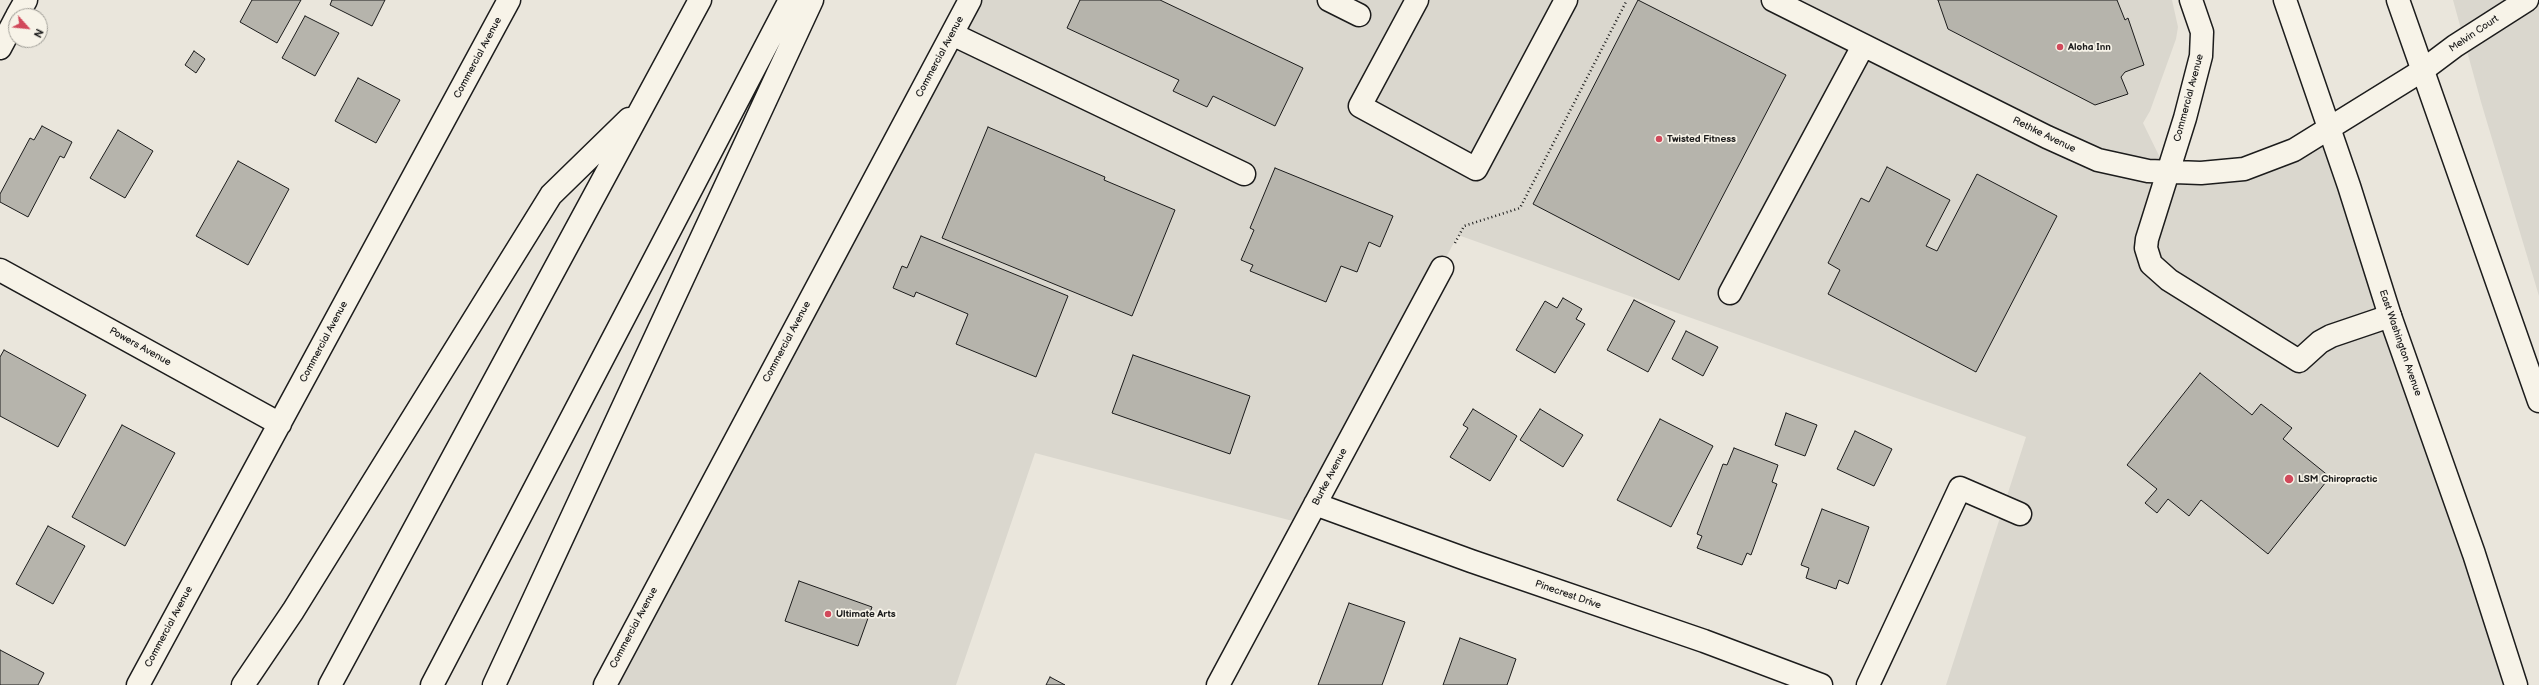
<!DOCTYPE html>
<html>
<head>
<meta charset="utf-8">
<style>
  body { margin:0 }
  #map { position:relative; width:2539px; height:685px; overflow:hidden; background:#eae6dc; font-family:"Balsamiq Sans",sans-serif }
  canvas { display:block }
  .north { position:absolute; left:8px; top:8px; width:40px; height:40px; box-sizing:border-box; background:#f7f3e8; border:1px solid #9f9d96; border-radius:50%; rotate:117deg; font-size:11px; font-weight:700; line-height:16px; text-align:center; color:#1c1c1c }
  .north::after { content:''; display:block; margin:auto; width:14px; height:18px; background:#d1495b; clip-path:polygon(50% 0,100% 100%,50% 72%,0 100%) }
</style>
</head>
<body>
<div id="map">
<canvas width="2539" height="685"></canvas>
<div class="north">N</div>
</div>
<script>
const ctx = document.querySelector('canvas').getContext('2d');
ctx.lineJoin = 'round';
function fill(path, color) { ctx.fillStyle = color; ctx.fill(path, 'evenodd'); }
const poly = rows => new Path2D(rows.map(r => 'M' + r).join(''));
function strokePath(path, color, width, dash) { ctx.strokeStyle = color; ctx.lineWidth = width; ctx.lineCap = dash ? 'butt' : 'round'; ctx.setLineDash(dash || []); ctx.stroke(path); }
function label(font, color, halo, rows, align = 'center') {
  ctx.font = font + ' "Balsamiq Sans",sans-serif'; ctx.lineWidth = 3.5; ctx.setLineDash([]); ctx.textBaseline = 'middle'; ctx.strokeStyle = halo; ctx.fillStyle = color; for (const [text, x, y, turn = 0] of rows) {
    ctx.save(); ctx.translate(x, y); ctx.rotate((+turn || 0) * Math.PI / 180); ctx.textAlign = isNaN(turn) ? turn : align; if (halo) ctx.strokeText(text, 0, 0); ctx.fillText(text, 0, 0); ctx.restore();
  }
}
fill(poly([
  [970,0,2172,0,2178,27,2176,39,2150,111,2143,123,2167,172,2201,173,2329,129,2516,685,1946,685,2026,437,1458,235,1304,524,1035,453,956,685,605,685],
  [2453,0,2539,0,2539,296,2481,102]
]), '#dad7ce');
const building = poly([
  [252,0,301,0,277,43,240,22,252,0],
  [332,0,385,0,372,26,330,5,332,0],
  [1080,0,1160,0,1303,68,1275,126,1213,96,1207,107,1173,91,1179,80,1067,28,1080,0],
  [1638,0,1786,75,1679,280,1533,204,1638,0],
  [1938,0,2117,0,2125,20,2128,18,2144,65,2125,72,2121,77,2128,94,2095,105,1948,29,1938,0],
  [305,16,339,33,315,76,282,58,305,16],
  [194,51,205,59,196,73,185,65,194,51],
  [358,78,400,100,376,143,335,121,358,78],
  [42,126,72,142,64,158,60,156,28,217,0,202,0,194,30,138,34,140,42,126],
  [988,127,1105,177,1104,180,1175,210,1132,316,942,238,988,127],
  [118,130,153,151,125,198,90,178,118,130],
  [238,161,289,189,248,265,196,236,238,161],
  [1887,167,1950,200,1926,246,1937,251,1977,174,2057,216,1976,372,1828,294,1840,270,1828,263,1861,198,1869,202,1887,167],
  [1275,168,1393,216,1380,247,1369,242,1357,272,1341,266,1326,302,1250,271,1253,265,1241,260,1254,230,1250,228,1275,168],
  [921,236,1068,296,1036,377,956,344,968,314,916,292,914,297,893,288,902,266,907,268,921,236],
  [1563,298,1582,309,1576,319,1585,324,1555,373,1516,350,1545,301,1557,308,1563,298],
  [1634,300,1675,321,1648,372,1607,350,1634,300],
  [1686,331,1718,347,1703,376,1672,359,1686,331],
  [4,350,86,395,58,447,0,416,0,357,4,350],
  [1133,355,1250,396,1230,454,1112,413,1133,355],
  [2200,373,2252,415,2261,404,2292,428,2283,439,2330,477,2268,554,2201,500,2189,516,2168,499,2157,513,2145,503,2157,489,2127,465,2200,373],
  [1473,409,1517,436,1490,481,1450,457,1468,428,1463,425,1473,409],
  [1540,409,1583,435,1563,467,1520,440,1540,409],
  [1786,413,1817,425,1805,456,1775,445,1786,413],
  [1660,419,1713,446,1671,527,1617,500,1660,419],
  [122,425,175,453,125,546,72,517,122,425],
  [1855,431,1892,449,1874,486,1837,469,1855,431],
  [1734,448,1778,465,1772,482,1777,484,1751,555,1747,553,1742,565,1697,548,1702,536,1697,534,1723,464,1727,465,1734,448],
  [1822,509,1869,527,1848,584,1839,580,1836,589,1806,578,1809,568,1801,565,1822,509],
  [48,526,85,546,53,604,16,584,48,526],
  [799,581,872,607,858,646,785,621,799,581],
  [1349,603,1405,622,1382,685,1318,685,1349,603],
  [1460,638,1516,659,1507,685,1443,685,1460,638],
  [0,650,44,673,38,685,0,685,0,650],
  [1050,677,1065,685,1046,685,1050,677]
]);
fill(building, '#b6b4ac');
strokePath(building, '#1c1c1c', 1);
const minor = poly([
  [1329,0,1359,15],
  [1417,0,1360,106,1476,169,1566,0],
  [1773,0,2047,137,2098,160,2148,171,2201,173,2244,169,2294,150,2423,70,2455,46,2527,0],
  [2191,0,2202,32,2201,56,2185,118,2147,239,2146,248,2151,264,2169,280,2299,361,2320,342,2331,336,2390,316],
  [17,16,26,0],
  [952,34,1244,174],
  [0,48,16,18],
  [0,270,280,424],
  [1730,293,1863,46],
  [1315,504,1471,561,1704,641,1821,685],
  [138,685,509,0],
  [605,685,970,0],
  [1218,685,1442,268],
  [1868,685,1960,488,2020,514]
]);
const major = poly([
  [2285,0,2349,186,2390,316,2474,554,2516,685],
  [2398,0,2539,401]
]);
const highway = poly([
  [243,685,293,611,551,195,629,119],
  [330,685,700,0],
  [432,685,790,0],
  [494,685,812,0]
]);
strokePath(minor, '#1c1c1c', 25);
strokePath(major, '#1c1c1c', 25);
strokePath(highway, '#1c1c1c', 25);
strokePath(poly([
  [1455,243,1464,226,1520,208,1627,0]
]), '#1c1c1c', 2.5, [1, 3]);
strokePath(minor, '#f7f3e8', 22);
strokePath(major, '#f7f3e8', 22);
strokePath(highway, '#f7f3e8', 22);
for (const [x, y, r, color] of [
  [2060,47,4,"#d1495b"],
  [1659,139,4,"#d1495b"],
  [2289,479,5,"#d1495b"],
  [828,614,4,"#d1495b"]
]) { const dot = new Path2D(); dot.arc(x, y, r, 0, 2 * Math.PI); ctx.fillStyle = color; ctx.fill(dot); strokePath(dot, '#f7f3e8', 1.5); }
label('10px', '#1c1c1c', '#f7f3e8', [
  ["Melvin Court",2474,34,-34],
  ["Commercial Avenue",940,57,-62],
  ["Commercial Avenue",478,58,-62],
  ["Commercial Avenue",2189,98,-75],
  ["Rethke Avenue",2044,135,26],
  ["Commercial Avenue",324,342,-62],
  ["Commercial Avenue",787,342,-62],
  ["East Washington Avenue",2400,343,71],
  ["Powers Avenue",140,347,29],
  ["Burke Avenue",1330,477,-62],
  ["Pinecrest Drive",1568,595,19],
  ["Commercial Avenue",169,627,-62],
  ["Commercial Avenue",634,628,-62]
]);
label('bold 10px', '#1c1c1c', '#f7f3e8', [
  ["Aloha Inn",2068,47],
  ["Twisted Fitness",1667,139],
  ["LSM Chiropractic",2298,479],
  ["Ultimate Arts",836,614]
], 'left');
</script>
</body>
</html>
